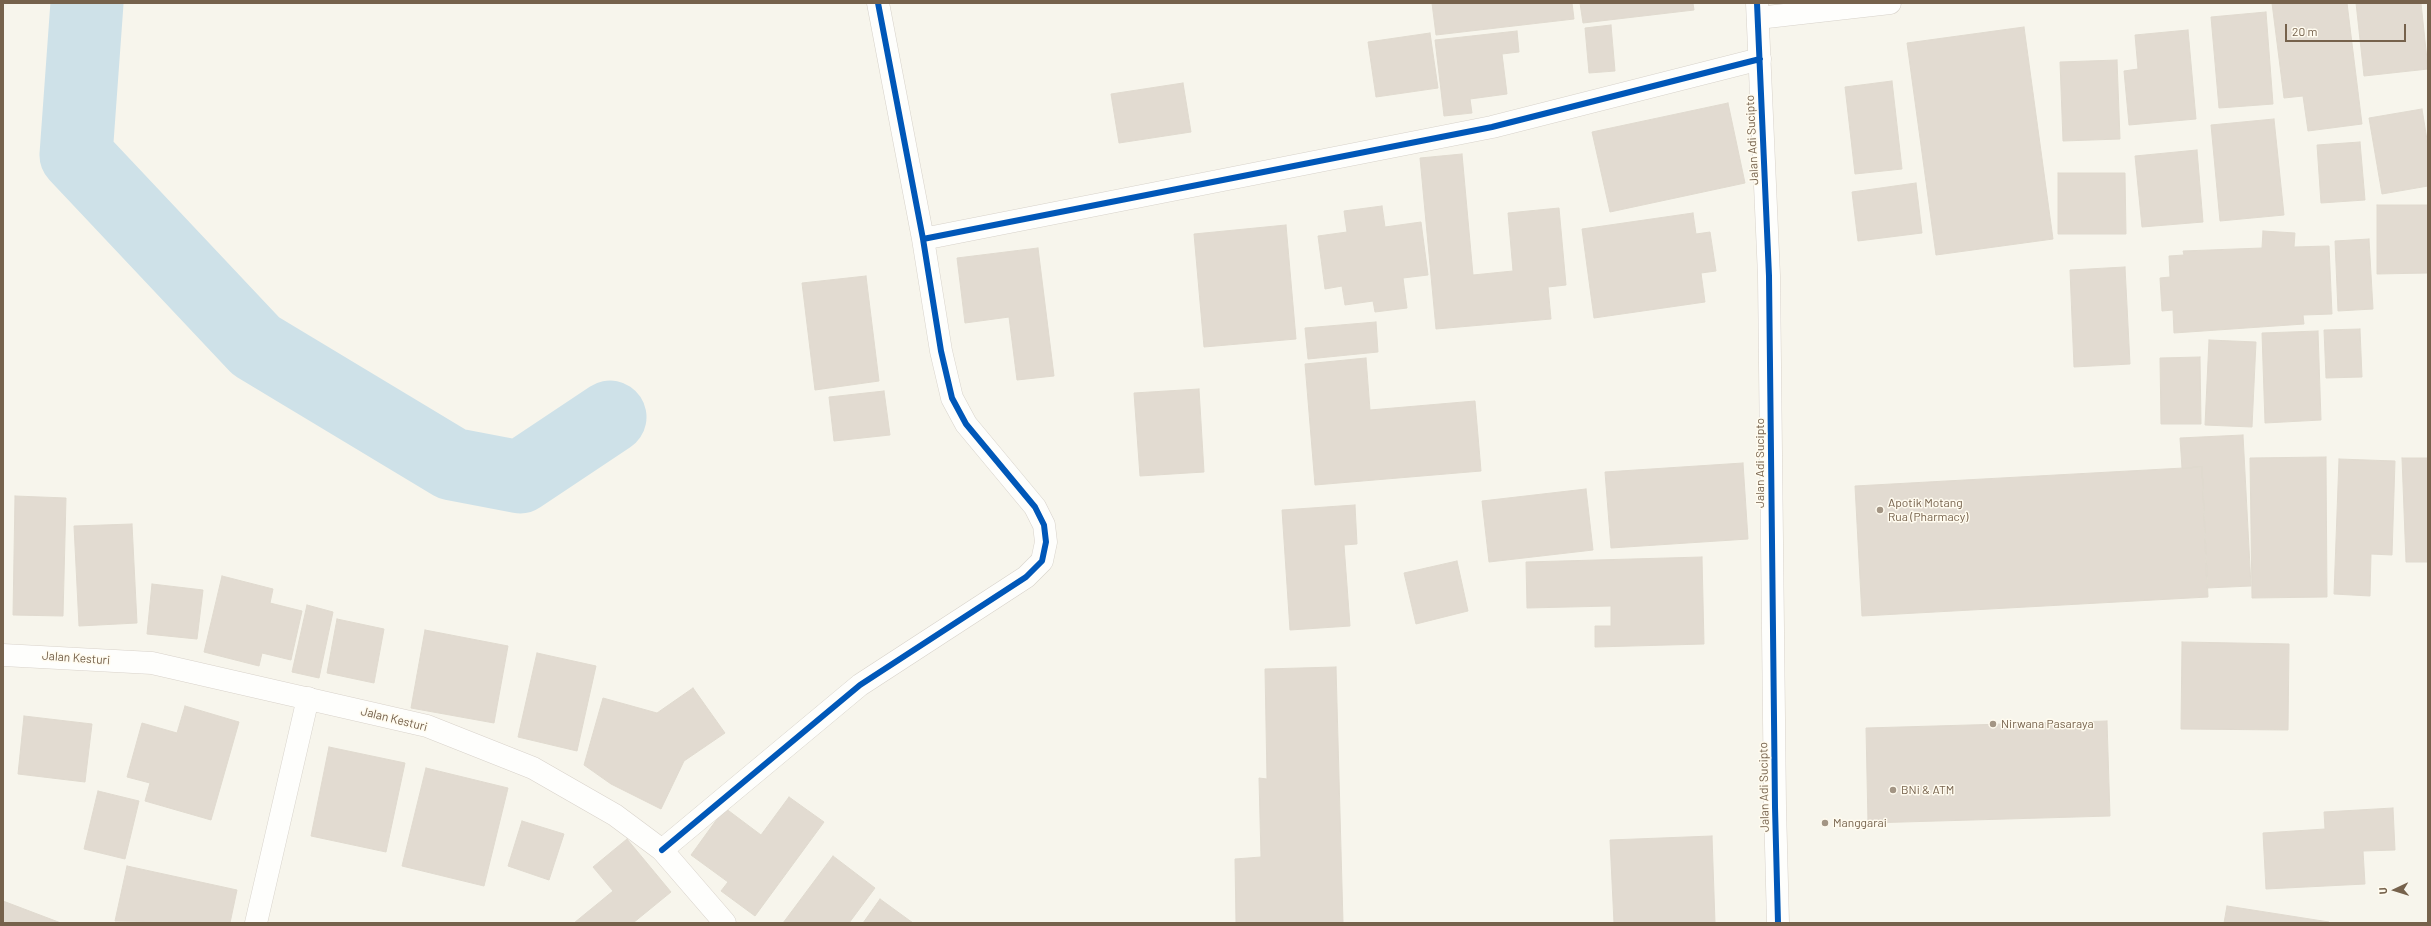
<!DOCTYPE html>
<html>
<head>
<meta charset="utf-8">
<style>
  body { margin:0 }
  #map { position:relative; width:2431px; height:926px; overflow:hidden; background:#f7f5ec; font-family:Barlow,sans-serif }
  canvas { display:block }
  .frame { position:absolute; inset:0; border:4px solid #76624c; pointer-events:none }
  .north { position:absolute; left:2375px; top:870px; width:40px; height:40px; -webkit-text-stroke:3px #fffbef; paint-order:stroke; rotate:266deg; font-size:11px; font-weight:700; line-height:16px; text-align:center; color:#76624c }
  .north::after { content:''; display:block; margin:auto; width:14px; height:18px; background:#76624c; clip-path:polygon(50% 0,100% 100%,50% 72%,0 100%) }
  .scale { position:absolute; left:2285px; top:24px; width:121px; height:18px; box-sizing:border-box; border:2px solid #76624c; border-top:0; padding-left:5px; font-size:12px; line-height:14px; white-space:nowrap; color:#76624c; -webkit-text-stroke:3px #fffbef; paint-order:stroke }
</style>
</head>
<body>
<div id="map">
<canvas width="2431" height="926"></canvas>
<div class="frame"></div>
<div class="north">U</div>
<div class="scale">20 m</div>
</div>
<script>
const ctx = document.querySelector('canvas').getContext('2d');
ctx.lineJoin = 'round';
const poly = rows => new Path2D(rows.map(r => 'M' + r).join(''));
function strokePath(path, color, width, dash) { ctx.strokeStyle = color; ctx.lineWidth = width; ctx.lineCap = dash ? 'butt' : 'round'; ctx.setLineDash(dash || []); ctx.stroke(path); }
function fill(path, color) { ctx.fillStyle = color; ctx.fill(path, 'evenodd'); }
function label(font, color, halo, rows, align = 'center') {
  ctx.font = font + ' Barlow,sans-serif'; ctx.lineWidth = 3; ctx.setLineDash([]); ctx.textBaseline = 'middle'; ctx.strokeStyle = halo; ctx.fillStyle = color; for (const [text, x, y, turn = 0] of rows) {
    ctx.save(); ctx.translate(x, y); ctx.rotate((+turn || 0) * Math.PI / 180); ctx.textAlign = isNaN(turn) ? turn : align; if (halo) ctx.strokeText(text, 0, 0); ctx.fillText(text, 0, 0); ctx.restore();
  }
}
strokePath(poly([
  [87,3,76,155,256,346,452,464,520,477,610,417]
]), '#cee1e8', 73);
const building = poly([
  [1432,3,1572,3,1574,19,1436,35,1432,3],
  [1580,3,1693,3,1694,10,1583,23,1580,3],
  [2272,3,2347,3,2362,124,2308,131,2303,96,2284,98,2272,3],
  [2356,3,2421,3,2428,69,2364,76,2356,3],
  [2266,12,2273,104,2219,108,2211,17,2266,12],
  [1611,25,1615,71,1589,73,1585,28,1611,25],
  [2024,27,2053,239,1936,255,1907,43,2024,27],
  [2188,30,2196,119,2129,125,2124,71,2138,69,2135,35,2188,30],
  [1517,31,1519,52,1502,54,1507,94,1470,99,1472,113,1444,116,1435,40,1517,31],
  [1430,33,1438,88,1376,97,1368,42,1430,33],
  [2117,60,2120,139,2063,141,2060,62,2117,60],
  [1892,81,1902,169,1855,174,1845,87,1892,81],
  [1183,83,1191,132,1119,143,1111,94,1183,83],
  [1728,103,1745,183,1610,212,1592,132,1728,103],
  [2422,109,2428,146,2428,186,2382,194,2369,118,2422,109],
  [2274,119,2284,215,2220,221,2211,125,2274,119],
  [2360,142,2365,200,2321,203,2317,145,2360,142],
  [2197,150,2203,222,2142,227,2135,156,2197,150],
  [1462,154,1473,275,1513,271,1508,213,1559,208,1566,285,1548,287,1551,319,1436,329,1420,158,1462,154],
  [2058,173,2125,173,2126,234,2058,234,2058,173],
  [1916,183,1922,233,1858,241,1852,192,1916,183],
  [2377,205,2428,205,2428,273,2377,274,2377,205],
  [1382,206,1385,227,1421,222,1428,275,1403,278,1407,308,1375,312,1373,301,1345,305,1342,286,1325,289,1318,236,1347,232,1344,211,1382,206],
  [1693,213,1696,234,1710,232,1716,271,1701,273,1705,302,1594,318,1582,229,1693,213],
  [1286,225,1296,339,1204,347,1194,234,1286,225],
  [2263,231,2295,233,2294,247,2329,246,2332,314,2303,315,2304,324,2174,333,2173,310,2162,311,2160,278,2170,277,2169,256,2184,255,2183,251,2262,248,2263,231],
  [2369,239,2373,309,2338,311,2335,241,2369,239],
  [1038,248,1054,376,1017,380,1009,317,965,323,957,258,1038,248],
  [2125,267,2130,364,2074,367,2070,270,2125,267],
  [866,276,879,381,815,390,802,283,866,276],
  [1376,322,1378,352,1308,359,1305,328,1376,322],
  [2360,329,2362,377,2326,378,2324,330,2360,329],
  [2318,331,2321,420,2265,423,2262,333,2318,331],
  [2209,340,2256,342,2252,427,2205,425,2209,340],
  [2200,357,2201,424,2161,424,2160,358,2200,357],
  [1366,358,1370,410,1475,401,1481,471,1315,485,1305,364,1366,358],
  [1199,389,1204,472,1140,476,1134,393,1199,389],
  [884,391,890,435,834,441,829,397,884,391],
  [2243,435,2251,586,2207,588,2202,467,2182,468,2180,438,2243,435],
  [2326,457,2327,597,2252,598,2250,458,2326,457],
  [2402,458,2428,458,2428,562,2406,562,2402,458],
  [2339,459,2395,461,2392,555,2371,554,2370,596,2334,594,2339,459],
  [1743,463,1748,539,1611,548,1605,472,1743,463],
  [2202,467,2208,597,1862,616,1855,486,2202,467],
  [1586,489,1593,550,1489,562,1482,501,1586,489],
  [15,496,66,498,63,616,13,615,15,496],
  [1355,505,1357,544,1344,545,1350,626,1290,630,1282,510,1355,505],
  [132,524,137,623,79,626,74,526,132,524],
  [1702,557,1704,644,1595,647,1595,626,1611,626,1611,606,1527,608,1526,562,1702,557],
  [1457,561,1468,611,1416,624,1404,573,1457,561],
  [222,576,273,589,270,603,302,611,291,660,262,653,259,666,204,652,222,576],
  [152,584,203,590,197,639,147,634,152,584],
  [307,605,333,612,319,678,292,672,307,605],
  [337,619,384,629,374,683,327,673,337,619],
  [425,630,508,646,494,723,411,708,425,630],
  [2182,642,2289,644,2288,730,2181,729,2182,642],
  [537,653,596,666,577,751,518,737,537,653],
  [1336,667,1343,923,1236,923,1235,859,1261,857,1259,778,1267,779,1265,669,1336,667],
  [693,688,725,733,684,761,661,809,611,784,584,765,603,698,657,713,693,688],
  [185,706,239,722,211,820,145,801,150,783,127,777,142,723,177,733,185,706],
  [24,716,92,724,85,782,18,774,24,716],
  [2107,721,2110,816,1868,823,1866,728,2107,721],
  [329,747,405,763,386,852,311,836,329,747],
  [426,768,508,788,484,886,402,866,426,768],
  [98,791,139,801,125,859,84,849,98,791],
  [789,797,824,822,755,916,721,891,728,882,691,855,725,808,761,835,789,797],
  [2393,808,2395,850,2363,851,2365,884,2266,889,2263,833,2325,829,2324,812,2393,808],
  [522,821,564,834,549,880,508,866,522,821],
  [1712,836,1715,923,1614,923,1610,840,1712,836],
  [627,839,671,892,633,923,574,923,613,891,593,867,627,839],
  [833,856,875,888,849,923,783,923,833,856],
  [127,866,237,890,230,923,115,921,127,866],
  [880,899,913,923,863,923,880,899],
  [3,901,61,923,3,923,3,901],
  [2227,906,2329,922,2328,923,2224,923,2227,906]
]);
fill(building, '#e2dbd1');
strokePath(building, '#e0dacf', 1);
const street = poly([
  [1758,18,1890,3],
  [923,239,1492,127,1760,59],
  [662,850,860,685,1026,577,1042,561,1046,542,1044,525,1035,507,966,424,952,398,941,351,923,239,878,3],
  [256,923,308,698]
]);
const secondary = poly([
  [1757,3,1769,276,1775,807,1778,923],
  [3,655,152,663,427,726,533,768,615,815,662,850,725,923]
]);
strokePath(street, '#d7d2ca', 23);
strokePath(secondary, '#d8d2ca', 23);
strokePath(street, '#fefefc', 22);
strokePath(secondary, '#fefefc', 22);
strokePath(poly([
  [1757,3,1769,276,1775,807,1778,923],
  [923,239,1492,127,1760,59],
  [662,850,860,685,1026,577,1042,561,1046,542,1044,525,1035,507,966,424,952,398,941,351,923,239,878,3]
]), '#0057b8', 6);
for (const [x, y, r, color] of [
  [1880,510,4,"#a39584"],
  [1993,724,4,"#a39584"],
  [1893,790,4,"#a39584"],
  [1825,823,4,"#a39584"]
]) { const dot = new Path2D(); dot.arc(x, y, r, 0, 2 * Math.PI); ctx.fillStyle = color; ctx.fill(dot); strokePath(dot, '#fffbef', 1.5); }
label('12px', '#76624c', '#fffbef', [
  ["Jalan Adi Sucipto",1752,140,-93],
  ["Jalan Adi Sucipto",1760,463,-90],
  ["Jalan Kesturi",76,658,4],
  ["Jalan Kesturi",394,719,14],
  ["Jalan Adi Sucipto",1764,787,-91]
]);
label('12px', '#76624c', '#fffbef', [
  ["Apotik Motang",1888,503],
  ["Rua (Pharmacy)",1888,517],
  ["Nirwana Pasaraya",2001,724],
  ["BNi & ATM",1901,790],
  ["Manggarai",1833,823]
], 'left');
</script>
</body>
</html>
